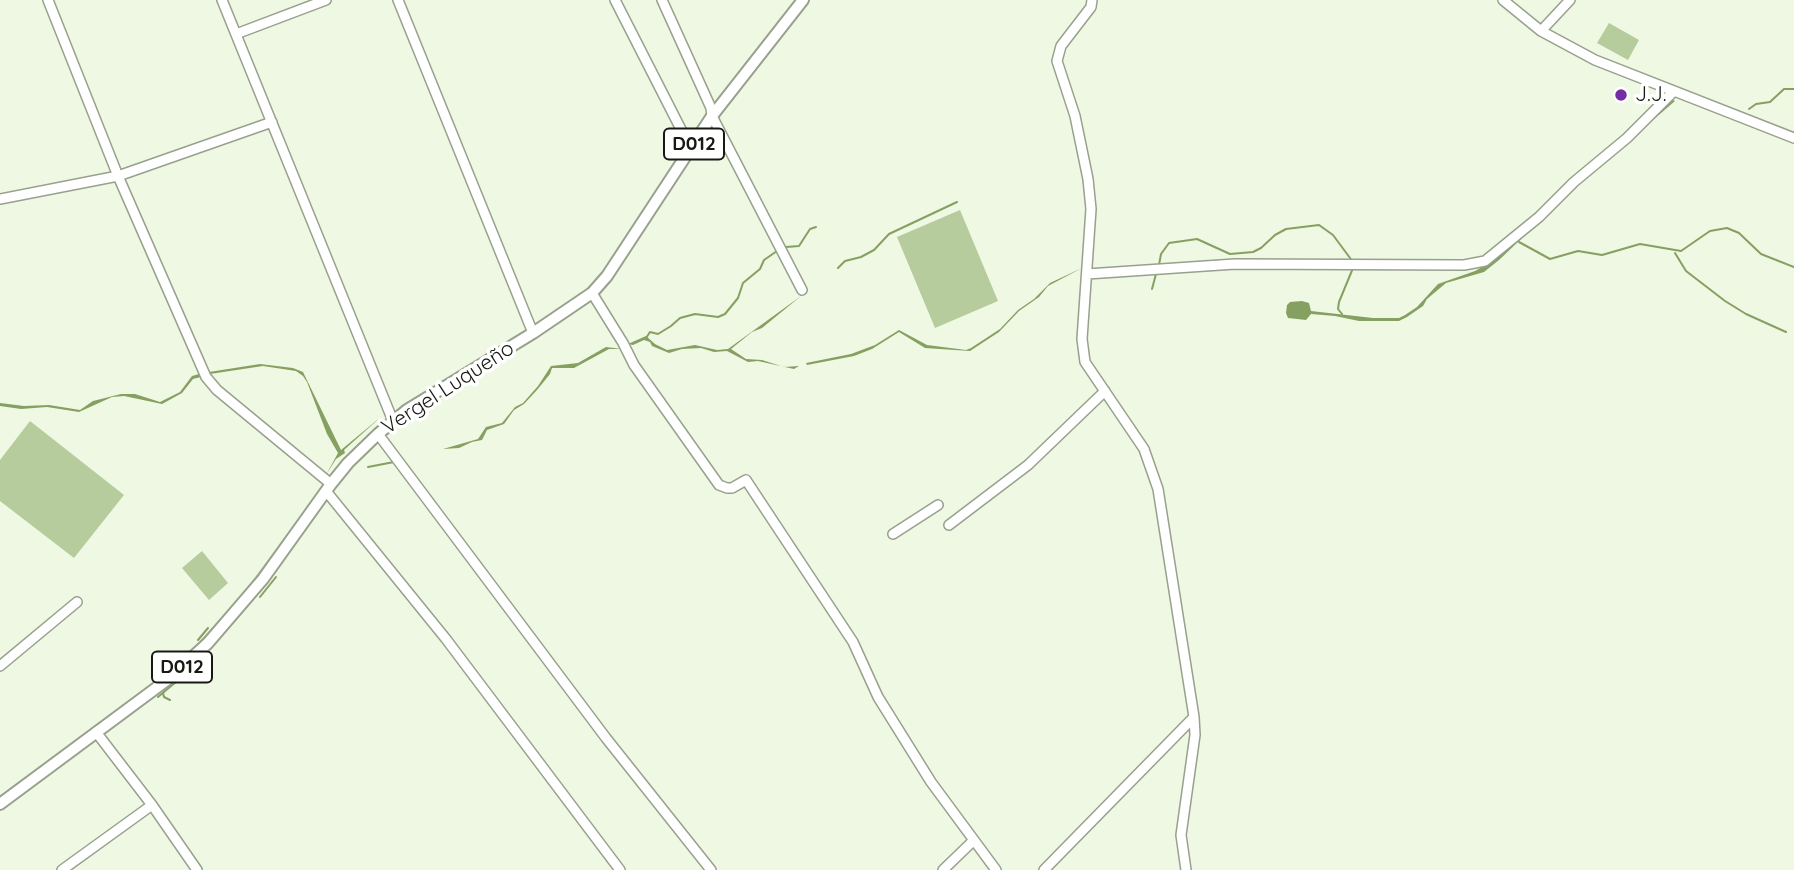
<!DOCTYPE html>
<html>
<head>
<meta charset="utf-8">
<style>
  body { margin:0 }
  canvas { display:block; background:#eef8e2 }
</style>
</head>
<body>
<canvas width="1794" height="870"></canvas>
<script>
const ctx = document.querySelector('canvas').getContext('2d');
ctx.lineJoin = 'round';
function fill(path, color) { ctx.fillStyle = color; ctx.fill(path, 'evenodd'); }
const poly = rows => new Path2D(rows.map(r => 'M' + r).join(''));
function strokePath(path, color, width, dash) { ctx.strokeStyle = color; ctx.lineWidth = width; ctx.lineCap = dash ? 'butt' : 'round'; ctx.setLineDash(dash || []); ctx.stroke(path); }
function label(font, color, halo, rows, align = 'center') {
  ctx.font = font + ' Quicksand,sans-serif'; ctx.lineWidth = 7; ctx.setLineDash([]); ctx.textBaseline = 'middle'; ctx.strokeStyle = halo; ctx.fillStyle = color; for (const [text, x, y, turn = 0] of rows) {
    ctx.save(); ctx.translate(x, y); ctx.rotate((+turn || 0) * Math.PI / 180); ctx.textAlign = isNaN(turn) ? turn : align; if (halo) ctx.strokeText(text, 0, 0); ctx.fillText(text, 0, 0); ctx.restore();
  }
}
fill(poly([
  [797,0,712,108,613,262,594,285,564,309,428,393,386,422,360,446,331,477,242,597,197,646,153,684,0,797,152,683,196,645,241,596,330,476,369,435,398,411,563,308,593,285,612,261,712,107],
  [1609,23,1639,40,1628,60,1597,43],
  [960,210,998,301,935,328,897,237],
  [30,421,124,495,74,558,0,501,0,460],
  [202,551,228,583,209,600,182,568]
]), '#b6cc9c');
fill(poly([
  [1673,100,1675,101,1580,183,1499,260,1484,272,1446,283,1427,299,1423,306,1407,317,1399,321,1359,321,1335,316,1311,314,1306,320,1288,318,1286,313,1287,305,1290,302,1302,301,1309,303,1311,311,1373,318,1399,318,1405,315,1417,307,1438,284,1475,271,1496,259,1557,202],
  [1082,268,1048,286,1039,297,1019,311,999,332,970,351,925,348,899,332,872,349,854,356,807,365,806,363,851,354,875,345,899,330,927,345,966,350,971,348,1000,329,1018,310,1034,299,1050,283],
  [801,296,762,328,752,332,731,349,746,359,762,360,784,367,799,366,794,369,758,361,748,362,727,351,714,352,701,348,682,349,669,353,652,346,650,342,644,340,633,345,628,344,646,336,655,344,667,350,695,345,717,350,728,349],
  [606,347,622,349,609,349,574,368,552,368,550,374,537,390,524,404,514,410,504,424,487,430,482,440,472,442,459,448,443,449,478,439,486,427,502,423,515,407,523,403,538,386,551,366,578,363],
  [260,364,293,368,303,372,341,450,382,416,344,450,345,453,336,459,326,475,338,453,327,434,307,382,303,376,296,371,263,366,210,374,209,372],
  [199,374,201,377,193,379,182,393,162,404,124,396,112,397,79,412,47,407,21,409,0,406,0,403,24,406,49,405,80,410,93,401,121,394,135,394,160,402,180,392,192,376]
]), '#86a062');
strokePath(poly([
  [1749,109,1756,104,1770,102,1784,89,1794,89],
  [1519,242,1550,259,1578,251,1602,255,1640,244,1681,251,1710,231,1727,228,1739,233,1761,254,1794,267],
  [786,247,799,246,810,229,816,227],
  [1675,253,1686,271,1725,301,1746,314,1786,332],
  [1159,265,1161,254,1169,243,1197,239,1230,254,1253,252,1261,248,1275,235,1286,229,1319,225,1333,235,1353,262],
  [838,268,845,261,861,257,874,250,889,234,957,202],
  [1152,289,1156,274],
  [1342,314,1338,309,1339,302,1353,268],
  [646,338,650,332,658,334,671,326,680,318,695,314,718,317,725,314,738,298,743,283,760,269,764,260,777,251],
  [368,467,394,462],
  [260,597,276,577],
  [198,640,208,628],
  [163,693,164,697,170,700],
  [158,697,183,676]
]), '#86a062', 2);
const minor = poly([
  [48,0,118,176,206,377,217,390,331,484],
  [222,0,393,421],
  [398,0,533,333],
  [615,0,691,149],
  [662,0,711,108,712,116,802,290],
  [1092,0,1091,7,1061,46,1057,61,1075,116,1088,179,1091,209,1082,339,1085,362,1144,449,1158,489,1194,717,1195,735,1181,835,1186,870],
  [1503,0,1541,31,1595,60,1794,138],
  [1541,31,1570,0],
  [236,34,326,0],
  [0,199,118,176,272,122],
  [1087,274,1235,264,1464,265,1485,261,1539,217,1574,182,1627,138,1673,92],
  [592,293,623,343,634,365,719,485,727,488,732,488,746,480,853,642,878,697,931,782,996,870],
  [378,434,606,738,711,870],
  [326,491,446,639,620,870],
  [949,525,1028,465,1105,391],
  [893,534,938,505],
  [0,666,77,602],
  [96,732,152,805,197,870],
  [62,870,152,805],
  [943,870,973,841],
  [1044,870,1194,717]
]);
const major = poly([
  [0,804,171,677,208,643,263,579,331,484,348,463,378,434,407,410,533,333,592,293,607,276,712,116,803,0]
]);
strokePath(minor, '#97a18d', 12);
strokePath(major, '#97a18d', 14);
strokePath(minor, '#fff', 9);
strokePath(major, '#fff', 10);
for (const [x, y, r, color] of [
  [1621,95,7,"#722ea2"]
]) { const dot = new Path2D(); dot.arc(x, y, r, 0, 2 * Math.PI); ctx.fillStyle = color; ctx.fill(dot); strokePath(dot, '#fff', 2.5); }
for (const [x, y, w] of [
  [694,144,60],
  [182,667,60]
]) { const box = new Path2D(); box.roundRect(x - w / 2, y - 15.5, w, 31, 5); ctx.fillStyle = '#fff'; ctx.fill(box); strokePath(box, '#161a12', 2); }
label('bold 19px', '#161a12', null, [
  ["D012",694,144],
  ["D012",182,667]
]);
label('21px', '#161a12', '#fff', [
  ["J.J.",1635,95]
], 'left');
label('21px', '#161a12', '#fff', [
  ["Vergel Luqueño",448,388,-33]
]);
</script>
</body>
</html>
